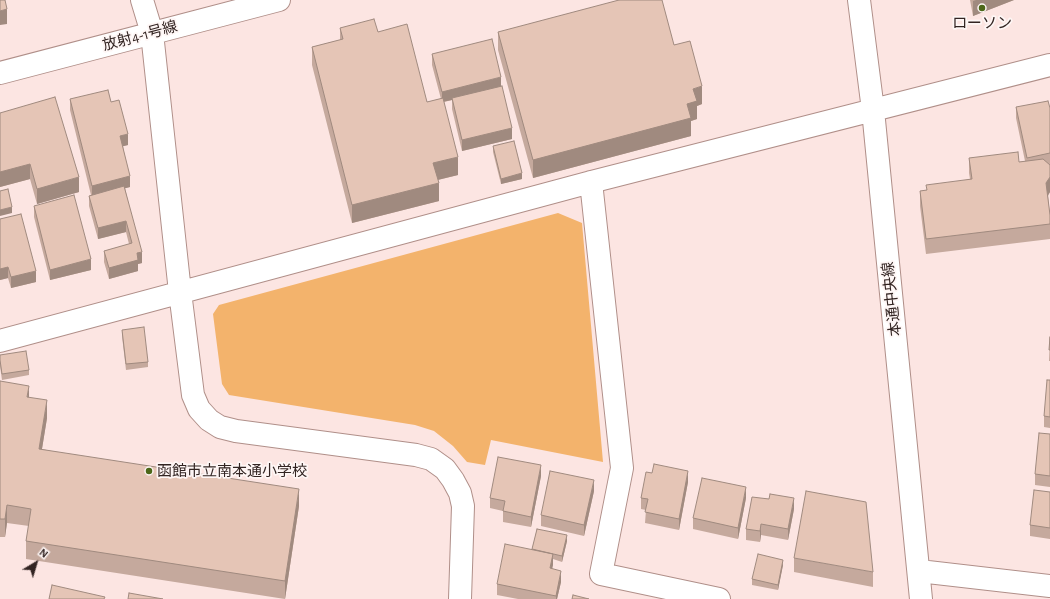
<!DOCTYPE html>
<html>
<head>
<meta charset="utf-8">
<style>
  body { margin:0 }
  #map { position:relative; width:1050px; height:599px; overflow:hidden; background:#fce5e2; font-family:"Alegreya Sans",sans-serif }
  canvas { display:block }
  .north { position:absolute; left:16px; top:543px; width:40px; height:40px; -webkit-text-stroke:3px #fef6f5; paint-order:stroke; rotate:38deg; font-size:11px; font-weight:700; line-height:16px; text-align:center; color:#322422 }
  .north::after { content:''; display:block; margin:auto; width:14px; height:18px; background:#322422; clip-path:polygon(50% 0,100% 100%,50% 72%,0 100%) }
</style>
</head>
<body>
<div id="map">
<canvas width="1050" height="599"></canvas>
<div class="north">N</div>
</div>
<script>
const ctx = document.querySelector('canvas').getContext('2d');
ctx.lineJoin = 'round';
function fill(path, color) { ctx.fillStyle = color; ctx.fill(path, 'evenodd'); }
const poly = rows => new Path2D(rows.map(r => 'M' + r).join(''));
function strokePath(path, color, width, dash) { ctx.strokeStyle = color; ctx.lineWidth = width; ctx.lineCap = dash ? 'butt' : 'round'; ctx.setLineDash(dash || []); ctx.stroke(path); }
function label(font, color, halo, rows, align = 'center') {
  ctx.font = font + ' "Alegreya Sans","Noto Sans JP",sans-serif'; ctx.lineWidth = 3.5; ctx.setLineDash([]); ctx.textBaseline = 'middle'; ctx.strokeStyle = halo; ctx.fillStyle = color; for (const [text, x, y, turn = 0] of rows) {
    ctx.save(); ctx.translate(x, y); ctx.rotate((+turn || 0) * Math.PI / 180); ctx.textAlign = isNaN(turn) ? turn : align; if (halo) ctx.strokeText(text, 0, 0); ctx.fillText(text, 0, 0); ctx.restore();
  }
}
fill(poly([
  [558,213,582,223,603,462,491,440,485,465,467,462,453,446,434,431,415,425,229,395,222,384,213,314,219,305]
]), '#f3b36c');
const minor = poly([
  [142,0,152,33,180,292,193,395,199,409,209,420,220,427,236,431,416,455,431,459,445,469,453,480,460,493,463,506,460,599],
  [859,0,873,110,921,599],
  [0,73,279,0],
  [591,182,622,468,601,574,719,599],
  [0,341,591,182,1050,65],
  [919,571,1050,586]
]);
strokePath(minor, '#b08f89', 24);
strokePath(minor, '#fff', 22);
fill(poly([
  [970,0,1014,0,973,16],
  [340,28,378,32,427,102,441,99,432,65,432,54,501,86,512,139,462,151,452,109,452,100,444,102,458,175,438,180,439,201,352,223,312,65,312,47,340,40],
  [498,32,674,45,702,104,697,106,697,119,691,121,691,136,533,178,498,50],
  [70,99,111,102,128,145,123,146,130,187,125,188,142,263,138,264,138,271,109,279,104,262,104,251,129,244,126,232,98,239,89,206,89,196,91,195,70,110],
  [1016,107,1050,108,1050,164,1049,164,1050,192,1048,196,1050,215,1050,239,926,254,920,206,920,191,926,190,970,179,969,173,969,158,1019,162,1025,161,1016,118],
  [0,113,79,192,37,204,30,179,0,187],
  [493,146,522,179,501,184,493,152],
  [34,206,91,270,50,280,34,217],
  [0,219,36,282,11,288,8,278,0,280],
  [122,330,148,362,148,367,126,370,122,336],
  [1050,337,1050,361,1049,361],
  [0,355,29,370,29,375,2,380,0,366],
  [1050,380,1050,428,1044,427,1044,416],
  [0,381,29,398,47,418,42,449,299,506,285,599,26,559,26,541,29,526,7,523,5,537,0,537],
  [1050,434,1050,487,1035,485,1035,474],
  [652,473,688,482,679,530,645,523,646,510,641,509,641,498],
  [541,476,531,527,503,522,503,511,490,508,490,498],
  [594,491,584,536,541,526,541,515],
  [1050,492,1050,539,1030,536,1030,525],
  [746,498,738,539,693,529,693,518],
  [794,509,788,540,761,535,760,542,746,540,746,529],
  [537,529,567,541,562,562,553,559,552,569,561,582,557,599,518,599,497,595,497,584,532,550],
  [794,558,873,572,873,587,794,572],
  [783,565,778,590,752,585,752,579]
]), '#c5a99d');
fill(poly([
  [976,0,1014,0,973,16,973,1],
  [7,9,7,24,0,25,0,11],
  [501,77,501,88,452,98,452,100,442,102,442,92],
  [702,86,702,104,697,106,697,119,691,121,691,136,533,178,533,160,693,89],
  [512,128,512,139,462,151,462,140],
  [128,134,128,145,120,147,120,136],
  [458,157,458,175,433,181,433,163],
  [30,164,30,179,0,187,0,172],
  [522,173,522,179,501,184,501,179],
  [130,176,130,187,92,197,92,186],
  [79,177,79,192,37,204,37,189],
  [1050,177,1050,192,1046,198,1046,183],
  [439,183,439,201,352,223,352,205],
  [12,207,12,213,0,216,0,210],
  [126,221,126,232,98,239,98,228],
  [142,252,142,263,138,264,138,271,109,279,109,268,137,253],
  [91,259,91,270,50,280,50,270],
  [8,267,8,278,0,280,0,269],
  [36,271,36,282,11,288,11,277],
  [29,386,29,403,27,397],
  [47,400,47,418,39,467,39,449],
  [541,465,541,476,531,527,531,517],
  [688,471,688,482,679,530,679,519],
  [594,480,594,491,584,536,584,525],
  [746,487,746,498,738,539,738,528],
  [299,489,299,506,285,599,285,581],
  [794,498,794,509,788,540,788,529],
  [7,505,7,523,5,537,5,519],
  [761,524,761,535,760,542,760,531],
  [567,535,567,541,562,562,562,556],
  [553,554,553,565,550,579,550,568],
  [783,560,783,565,778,590,778,585],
  [561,571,561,582,557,599,556,599,556,596]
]), '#a08a7f');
const building = poly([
  [0,0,5,0,7,9,0,11,0,0],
  [619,0,662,0,674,45,690,41,702,86,693,89,697,101,687,104,691,118,533,160,498,32,619,0],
  [374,19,378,32,407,24,427,102,443,98,458,157,433,163,439,183,352,205,312,47,343,39,340,28,374,19],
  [492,39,501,77,442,92,432,54,492,39],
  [502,86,512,128,462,140,452,98,502,86],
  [108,90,111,102,119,100,128,134,120,136,130,176,92,186,70,99,108,90],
  [55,97,79,177,37,189,30,164,0,172,0,113,55,97],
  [1048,101,1050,108,1050,153,1027,158,1016,107,1048,101],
  [514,141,522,173,501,179,493,146,514,141],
  [1018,152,1019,162,1043,159,1050,165,1050,177,1046,183,1050,215,1050,224,926,239,920,191,927,190,926,185,972,179,969,158,1018,152],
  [124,186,142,252,137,253,138,260,109,268,104,251,132,243,126,221,98,228,89,196,124,186],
  [8,189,12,207,0,210,0,191,8,189],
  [74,195,91,259,50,270,34,206,74,195],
  [21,214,36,271,11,277,8,267,0,269,0,219,21,214],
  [144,327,148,362,126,364,122,330,144,327],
  [1050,337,1050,350,1049,350,1050,337],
  [26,351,29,370,2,374,0,360,0,355,26,351],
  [1047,380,1050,380,1050,417,1044,416,1047,380],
  [0,381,29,386,27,397,47,400,39,449,299,489,285,581,26,541,31,509,7,505,5,519,0,519,0,381],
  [1039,433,1050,434,1050,476,1035,474,1039,433],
  [498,457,541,465,531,517,503,511,505,501,490,498,498,457],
  [654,464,688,471,679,519,645,512,648,499,641,498,646,472,652,473,654,464],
  [550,471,594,480,584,525,541,515,550,471],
  [702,478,746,487,738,528,693,518,702,478],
  [1034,490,1050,492,1050,528,1030,525,1034,490],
  [806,491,866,502,873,572,794,558,806,491],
  [770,494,794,498,788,529,761,524,760,531,746,529,752,497,769,499,770,494],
  [537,529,567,535,562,556,532,549,537,529],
  [505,544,553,554,550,568,561,571,556,596,497,584,505,544],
  [758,554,783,560,778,585,752,579,758,554],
  [52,585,105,597,104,599,49,599,52,585],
  [129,593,163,599,128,599,129,593],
  [573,595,589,599,572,599,573,595]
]);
fill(building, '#e5c5b6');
strokePath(building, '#a08a7f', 1);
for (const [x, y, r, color] of [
  [982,8,4,"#4c6719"],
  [149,471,4,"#4c6719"]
]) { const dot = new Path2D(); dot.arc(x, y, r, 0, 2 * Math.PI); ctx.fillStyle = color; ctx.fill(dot); strokePath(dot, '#fef6f5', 1.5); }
label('15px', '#322422', '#fef6f5', [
  ["ローソン",982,23],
  ["函館市立南本通小学校",157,471,"left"]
]);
label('15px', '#322422', '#fef6f5', [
  ["放射4-1号線",140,36,-15],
  ["本通中央線",892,299,-96]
]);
</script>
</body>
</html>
